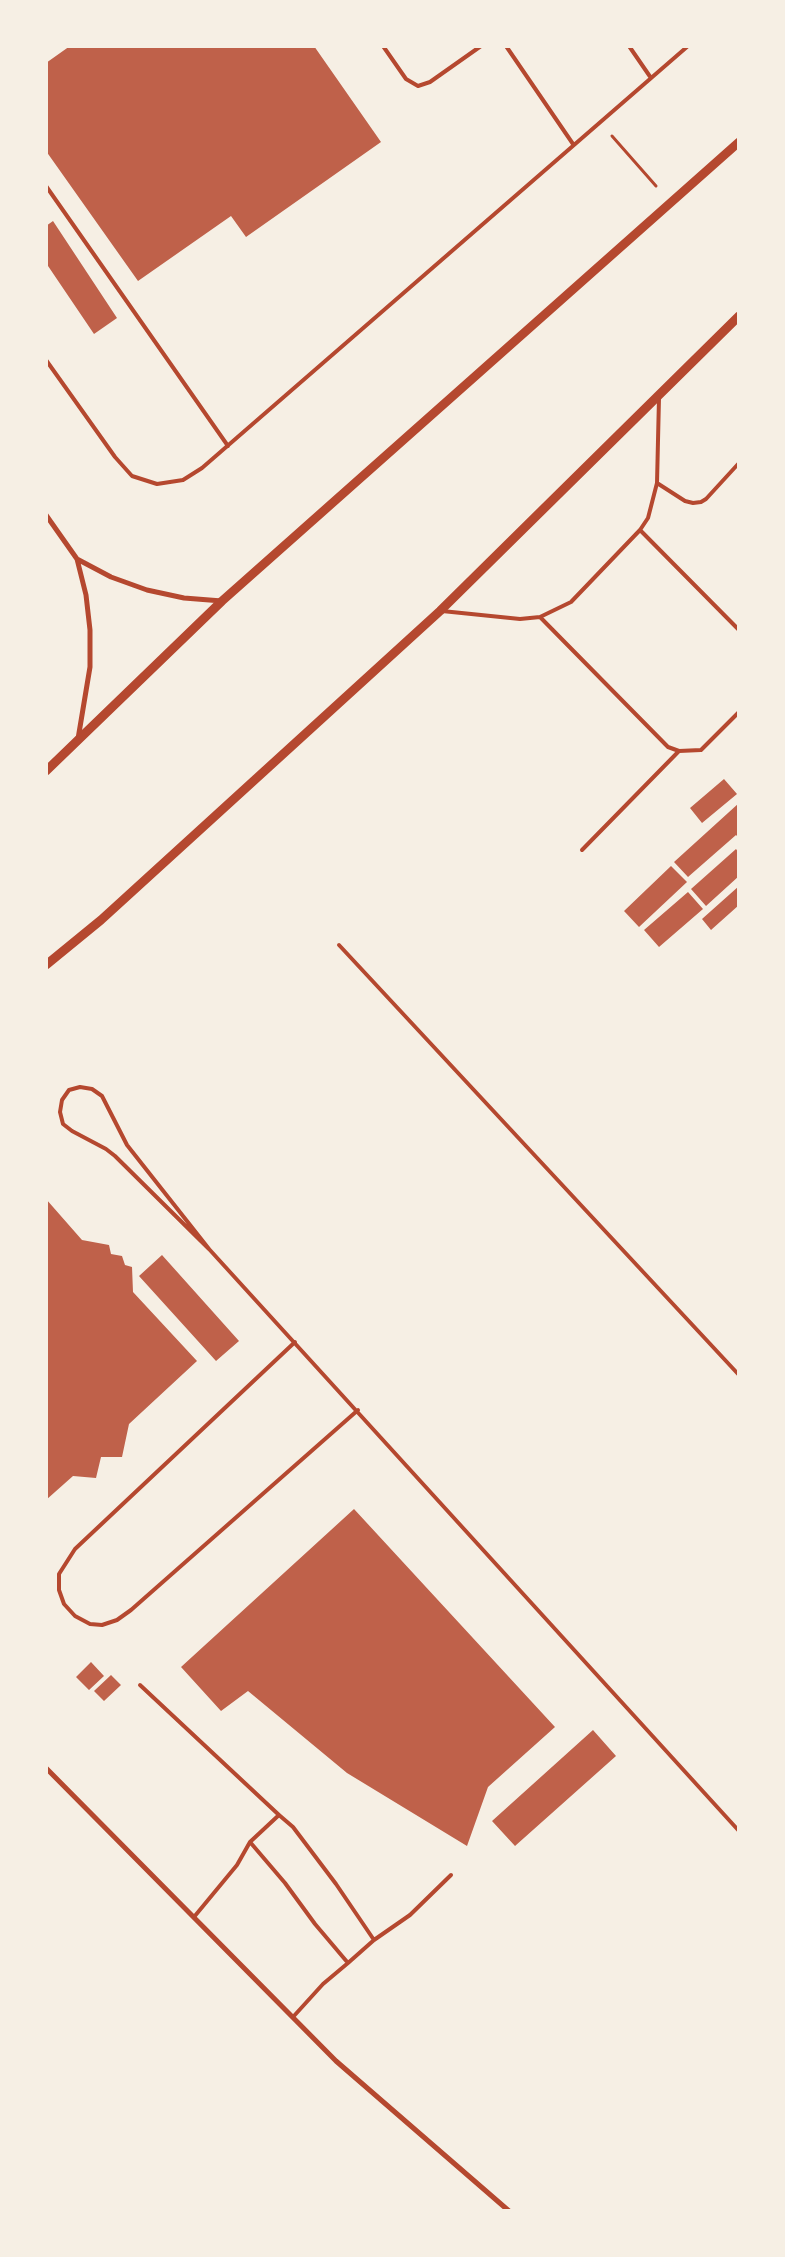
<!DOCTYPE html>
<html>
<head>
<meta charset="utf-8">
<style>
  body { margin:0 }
  #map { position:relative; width:785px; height:2257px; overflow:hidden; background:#f6efe4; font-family:Raleway,sans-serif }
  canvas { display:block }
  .frame { position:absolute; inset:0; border:48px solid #f6efe4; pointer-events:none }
</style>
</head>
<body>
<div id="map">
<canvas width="785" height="2257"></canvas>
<div class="frame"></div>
</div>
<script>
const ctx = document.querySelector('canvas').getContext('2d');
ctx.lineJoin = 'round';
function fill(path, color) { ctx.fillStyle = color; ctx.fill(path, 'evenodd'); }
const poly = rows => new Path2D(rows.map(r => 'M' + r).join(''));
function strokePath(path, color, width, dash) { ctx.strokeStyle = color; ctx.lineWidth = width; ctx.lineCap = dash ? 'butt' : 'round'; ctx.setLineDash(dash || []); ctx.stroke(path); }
fill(poly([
  [70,46,314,46,381,142,246,237,231,216,138,281,46,151,46,63],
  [53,221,117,318,94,334,46,263,46,226],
  [724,779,737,794,702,823,690,808],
  [739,803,739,838,736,835,688,877,674,862],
  [736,849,739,853,739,876,706,906,691,889],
  [671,866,687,882,639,927,624,911],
  [739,886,739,905,711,930,702,919],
  [688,892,703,909,659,947,644,930],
  [46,1199,82,1240,109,1245,111,1254,122,1256,125,1265,132,1267,133,1292,197,1361,129,1424,122,1457,101,1457,96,1478,73,1476,46,1500],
  [162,1255,239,1341,216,1361,139,1276],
  [354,1509,555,1727,488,1787,467,1846,347,1773,248,1691,221,1711,181,1667],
  [91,1662,104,1676,89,1690,76,1677],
  [111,1675,121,1685,104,1701,94,1691],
  [593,1730,616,1756,515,1846,492,1821]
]), '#bf614a');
strokePath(poly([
  [612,136,656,186]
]), '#b5482f', 3);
strokePath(poly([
  [383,46,406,79,418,86,430,82,481,46],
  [506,46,573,144],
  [629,46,651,78],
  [46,186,228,446],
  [46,360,115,457,132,476,157,484,183,480,202,468,688,46],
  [657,483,685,501,693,503,701,502,706,499,739,463],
  [640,530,739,630],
  [442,611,520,619,540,617,571,602,640,530,648,518,657,483,659,398],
  [540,617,668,747,679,751,701,750,739,712],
  [582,850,679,751],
  [339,945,739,1375],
  [209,1249,127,1145,102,1096,92,1089,80,1087,69,1090,62,1100,60,1112,63,1124,72,1131,106,1149,115,1156,209,1249,739,1831],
  [295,1342,75,1549,59,1574,59,1590,64,1604,75,1616,90,1624,102,1625,117,1620,131,1610,358,1410],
  [140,1685,279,1815],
  [194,1917,237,1865,250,1842,279,1815,293,1827,336,1884,374,1940,348,1963,315,1924,285,1883,250,1842],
  [374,1940,410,1915,451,1875],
  [293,2017,323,1984,348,1963]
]), '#b5482f', 4);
strokePath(poly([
  [46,515,77,559,86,595,90,630,90,667,78,739],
  [77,559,111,577,147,590,184,598,222,601],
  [46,1768,336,2061,509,2211]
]), '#b5482f', 5);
strokePath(poly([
  [46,771,222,601,739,142],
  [46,965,101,920,440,611,739,316]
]), '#b5482f', 9);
</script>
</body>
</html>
